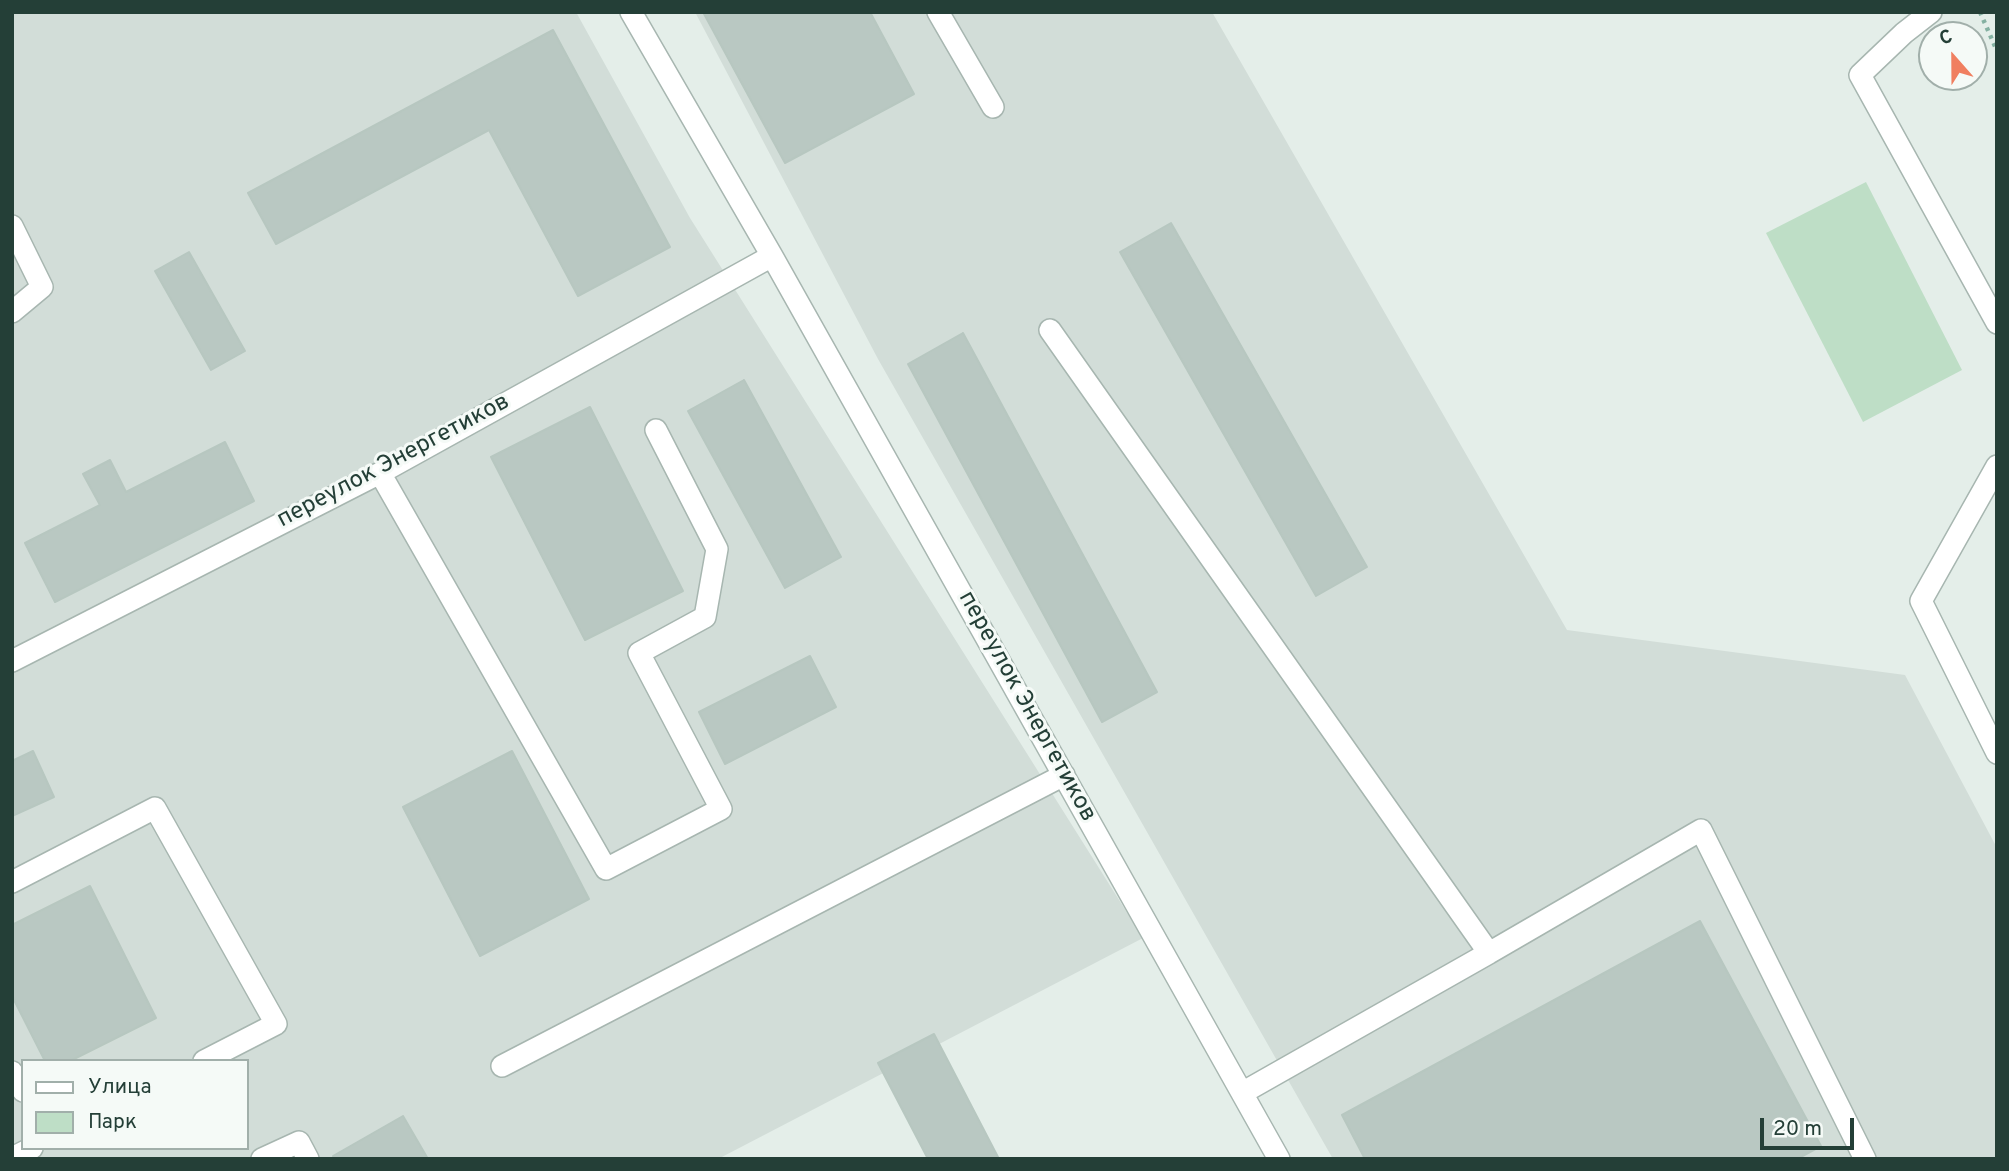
<!DOCTYPE html>
<html>
<head>
<meta charset="utf-8">
<style>
  body { margin:0 }
  #map { position:relative; width:2009px; height:1171px; overflow:hidden; background:#e4eee9; font-family:Overpass,sans-serif }
  canvas { display:block }
  .frame { position:absolute; inset:0; border:14px solid #243f37; pointer-events:none }
  .legend { position:absolute; left:21px; top:1059px; width:228px; height:91px; box-sizing:border-box; background:#f5faf7; border:2px solid #a1afaa; margin:0; padding:9px 12px; list-style:none; font-size:21px; color:#243f37 }
  .legend li { display:flex; align-items:center; gap:14px; height:35px }
  .legend b { width:35px; border:2px solid #a1afaa }
  .north { position:absolute; left:1918px; top:21px; width:70px; height:70px; box-sizing:border-box; background:#f5faf7; border:2px solid #a1afaa; border-radius:50%; rotate:339deg; font-size:19px; font-weight:700; line-height:28px; text-align:center; color:#243f37 }
  .north::after { content:''; display:block; margin:auto; width:24px; height:32px; background:#f07f60; clip-path:polygon(50% 0,100% 100%,50% 72%,0 100%) }
  .scale { position:absolute; left:1760px; top:1118px; width:94px; height:32px; box-sizing:border-box; border:4px solid #243f37; border-top:0; padding-left:9px; font-size:21px; line-height:24px; white-space:nowrap; color:#243f37; -webkit-text-stroke:5px #f5faf7; paint-order:stroke }
</style>
</head>
<body>
<div id="map">
<canvas width="2009" height="1171"></canvas>
<div class="frame"></div>
<ul class="legend">
<li><b style="height:9px;background:#fff"></b>Улица</li>
<li><b style="height:19px;background:#bedec6"></b>Парк</li>
</ul>
<div class="north">С</div>
<div class="scale">20 m</div>
</div>
<script>
const ctx = document.querySelector('canvas').getContext('2d');
ctx.lineJoin = 'round';
function fill(path, color) { ctx.fillStyle = color; ctx.fill(path, 'evenodd'); }
const poly = rows => new Path2D(rows.map(r => 'M' + r).join(''));
function strokePath(path, color, width, dash) { ctx.strokeStyle = color; ctx.lineWidth = width; ctx.lineCap = dash ? 'butt' : 'round'; ctx.setLineDash(dash || []); ctx.stroke(path); }
function label(font, color, halo, rows, align = 'center') {
  ctx.font = font + ' Overpass,sans-serif'; ctx.lineWidth = 6; ctx.setLineDash([]); ctx.textBaseline = 'middle'; ctx.strokeStyle = halo; ctx.fillStyle = color; for (const [text, x, y, turn = 0] of rows) {
    ctx.save(); ctx.translate(x, y); ctx.rotate((+turn || 0) * Math.PI / 180); ctx.textAlign = isNaN(turn) ? turn : align; if (halo) ctx.strokeText(text, 0, 0); ctx.fillText(text, 0, 0); ctx.restore();
  }
}
fill(poly([
  [12,12,576,12,690,218,1143,938,718,1159,12,1159],
  [23,1061,247,1061,247,1148,23,1148],
  [695,12,1212,12,1567,630,1905,675,1997,848,1997,1159,1333,1159,878,359]
]), '#d2ddd8');
fill(poly([
  [1866,182,1962,370,1863,422,1766,233]
]), '#bedec6');
const building = poly([
  [703,12,870,12,914,94,785,163,703,12],
  [553,30,670,247,578,296,489,130,276,244,248,193,553,30],
  [1171,223,1367,567,1316,596,1120,252,1171,223],
  [189,252,245,351,211,370,155,271,189,252],
  [963,333,1157,692,1102,722,908,364,963,333],
  [744,380,841,557,785,588,688,411,744,380],
  [590,407,683,591,585,640,491,457,590,407],
  [225,442,254,501,55,602,25,543,100,505,83,474,110,460,126,492,225,442],
  [810,656,836,707,725,764,699,712,810,656],
  [33,751,54,797,12,816,12,761,33,751],
  [512,751,589,899,480,956,403,807,512,751],
  [90,886,156,1018,70,1061,45,1061,12,996,12,925,90,886],
  [1700,921,1821,1146,1797,1159,1365,1159,1342,1115,1700,921],
  [934,1034,999,1159,928,1159,878,1063,934,1034],
  [403,1116,428,1159,334,1159,333,1156,403,1116]
]);
fill(building, '#b9c8c2');
strokePath(building, '#b7c7c0', 2);
const minor = poly([
  [631,12,772,256,1279,1159],
  [938,12,993,107],
  [1931,12,1904,33,1860,75,1997,323],
  [12,226,42,287,12,312],
  [1050,330,1489,953,1242,1093],
  [1997,466,1921,601,1997,753],
  [380,473,606,869,721,809,639,653,705,617,717,549,656,430],
  [12,661,380,473,772,256],
  [12,882,155,808,276,1024,204,1061],
  [1489,953,1701,830,1865,1159],
  [502,1066,1064,775],
  [12,1072,23,1091],
  [12,1158,32,1148],
  [262,1159,299,1142,308,1159]
]);
strokePath(minor, '#a7b6b0', 24);
strokePath(poly([
  [1980,12,1997,51]
]), '#85b1a2', 4.5, [3.5, 5]);
strokePath(minor, '#fff', 21);
label('24px', '#243f37', '#f5faf7', [
  ["переулок Энергетиков",394,462,-28],
  ["переулок Энергетиков",1026,707,61]
]);
</script>
</body>
</html>
